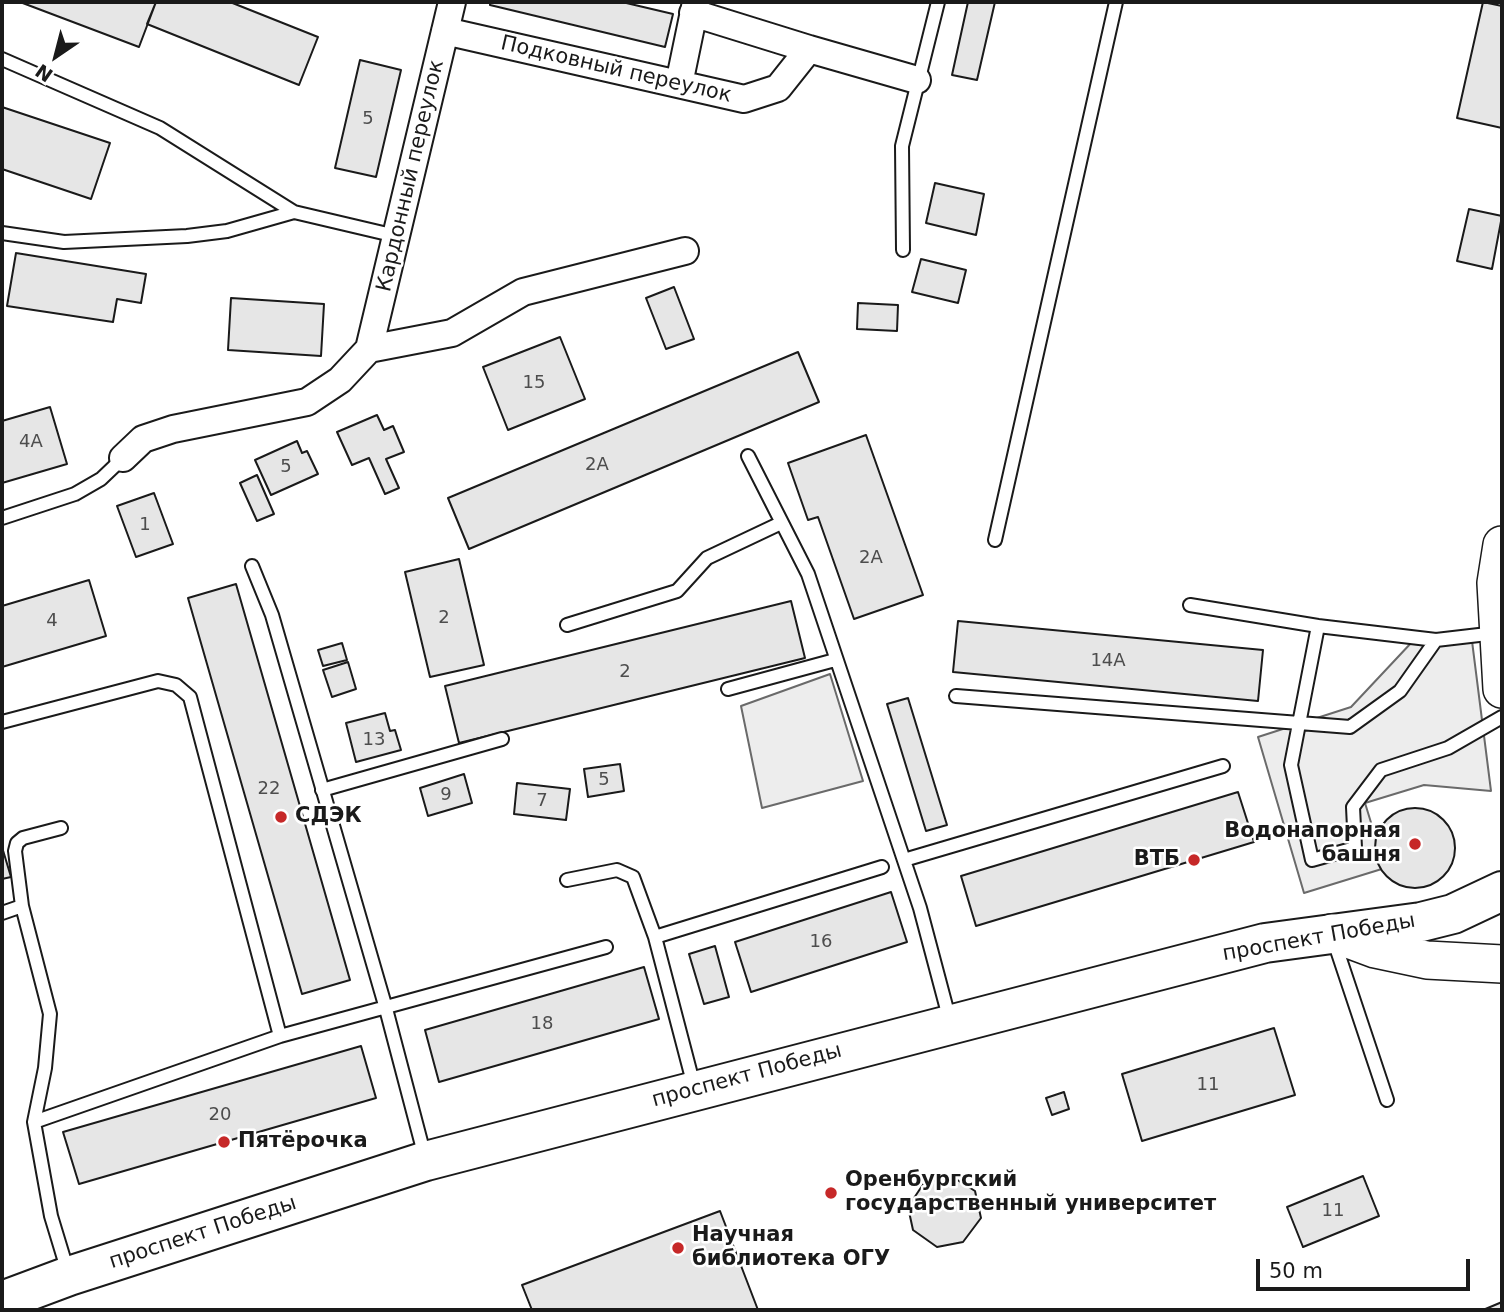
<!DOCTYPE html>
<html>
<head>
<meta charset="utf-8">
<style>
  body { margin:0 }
  #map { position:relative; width:1504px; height:1312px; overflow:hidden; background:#fff; font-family:"DejaVu Sans",sans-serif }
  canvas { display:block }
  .frame { position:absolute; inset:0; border:4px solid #1a1a1a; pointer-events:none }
  .north { position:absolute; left:21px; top:21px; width:70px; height:70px; -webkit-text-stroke:5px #fff; paint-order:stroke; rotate:215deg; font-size:19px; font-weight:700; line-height:28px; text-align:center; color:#1a1a1a }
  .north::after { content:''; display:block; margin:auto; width:24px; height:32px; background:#1a1a1a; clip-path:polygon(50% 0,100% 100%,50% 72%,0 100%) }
  .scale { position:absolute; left:1256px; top:1259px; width:214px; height:32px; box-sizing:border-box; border:4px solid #1a1a1a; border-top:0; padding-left:9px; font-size:21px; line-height:24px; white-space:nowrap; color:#1a1a1a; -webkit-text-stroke:5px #fff; paint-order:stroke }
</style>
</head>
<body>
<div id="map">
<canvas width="1504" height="1312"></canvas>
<div class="frame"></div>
<div class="north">N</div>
<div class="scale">50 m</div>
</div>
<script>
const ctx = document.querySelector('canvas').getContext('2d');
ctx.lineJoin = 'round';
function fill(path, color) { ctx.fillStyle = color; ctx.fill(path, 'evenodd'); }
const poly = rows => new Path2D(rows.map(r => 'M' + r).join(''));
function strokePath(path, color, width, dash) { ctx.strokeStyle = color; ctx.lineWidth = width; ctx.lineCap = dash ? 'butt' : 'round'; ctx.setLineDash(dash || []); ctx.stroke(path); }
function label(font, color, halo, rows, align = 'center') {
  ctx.font = font + ' "DejaVu Sans",sans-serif'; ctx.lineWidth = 5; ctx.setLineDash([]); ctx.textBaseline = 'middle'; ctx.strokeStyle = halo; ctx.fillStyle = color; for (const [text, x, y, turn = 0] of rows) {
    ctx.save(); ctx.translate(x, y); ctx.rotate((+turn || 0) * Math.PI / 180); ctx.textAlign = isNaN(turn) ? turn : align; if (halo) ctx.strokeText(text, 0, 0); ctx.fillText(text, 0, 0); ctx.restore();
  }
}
const parking = poly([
  [1472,641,1491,791,1424,785,1365,803,1385,868,1304,893,1258,737,1351,707,1412,642,1472,641],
  [830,674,863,781,762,808,741,706,830,674]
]);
fill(parking, '#ededed');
strokePath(parking, '#6a6a6a', 2);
const building = poly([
  [20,2,156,2,139,47,20,2],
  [156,2,230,2,318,37,299,85,147,24,156,2],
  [490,2,622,2,673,14,665,47,490,5,490,2],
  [968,2,995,2,977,80,952,75,968,2],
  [1483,2,1502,6,1502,128,1457,118,1483,2],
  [360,60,401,70,376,177,335,168,360,60],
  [2,107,110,143,91,199,2,169,2,107],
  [935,183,984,194,976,235,926,223,935,183],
  [1469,209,1502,216,1492,269,1457,261,1469,209],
  [16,253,146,274,141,303,117,299,113,322,7,306,16,253],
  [921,259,966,270,958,303,912,292,921,259],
  [674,287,694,339,666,349,646,298,674,287],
  [231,298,324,304,321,356,228,350,231,298],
  [858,303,898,305,897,331,857,329,858,303],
  [560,337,585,399,508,430,483,367,560,337],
  [798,352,819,402,469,549,448,498,798,352],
  [50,407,67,464,2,483,2,421,50,407],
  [377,415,384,430,393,426,404,452,386,459,399,488,385,494,369,458,352,465,337,432,377,415],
  [866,435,923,595,854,619,818,517,808,520,788,463,866,435],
  [297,441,302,453,307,451,318,474,271,495,255,460,297,441],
  [257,475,274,514,257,521,240,483,257,475],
  [154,493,173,544,136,557,117,506,154,493],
  [459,559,484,665,430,677,405,572,459,559],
  [89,580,106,636,2,667,2,606,89,580],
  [236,584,350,980,302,994,188,598,236,584],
  [791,601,805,658,459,743,445,686,791,601],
  [958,621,1263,650,1258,701,953,672,958,621],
  [342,643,347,660,323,666,318,650,342,643],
  [348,662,356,689,332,697,323,670,348,662],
  [908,698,947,825,926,831,887,704,908,698],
  [385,713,390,731,395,730,401,750,356,762,346,723,385,713],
  [620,764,624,791,588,797,584,769,620,764],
  [464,774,472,803,428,816,420,788,464,774],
  [517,783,570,789,566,820,514,814,517,783],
  [1238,792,1254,842,976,926,961,876,1238,792],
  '1375 848a40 40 0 1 1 80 0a40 40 0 1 1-80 0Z',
  [2,847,11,877,2,879,2,847],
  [891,892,907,942,751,992,735,942,891,892],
  [715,946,729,997,704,1004,689,954,715,946],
  [644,967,659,1019,439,1082,425,1030,644,967],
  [1274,1028,1295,1095,1142,1141,1122,1074,1274,1028],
  [361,1046,376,1098,79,1184,63,1132,361,1046],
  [1064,1092,1069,1109,1052,1115,1046,1098,1064,1092],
  [951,1176,975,1191,981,1218,963,1242,937,1247,913,1230,908,1207,924,1183,951,1176],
  [1363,1176,1379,1216,1303,1247,1287,1207,1363,1176],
  [720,1211,758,1310,532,1310,522,1285,720,1211],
  [1502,1302,1502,1310,1483,1310,1502,1302]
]);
fill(building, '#e6e6e6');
strokePath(building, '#1a1a1a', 2);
const service = poly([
  [2,59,160,128,294,212,396,236],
  [2,233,64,242,187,236,227,231,294,212],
  [903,250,902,146,938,2],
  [748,456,808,574,920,908,950,1021],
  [2,518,75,494,101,479,123,458],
  [995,540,1116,2],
  [252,566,272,615,385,1005,425,1157],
  [1190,605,1318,626,1436,640,1496,633],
  [567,625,677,591,707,558,781,523],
  [1318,626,1291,765,1312,860,1355,848,1353,807,1381,770,1448,748,1502,717],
  [728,689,835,660],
  [956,696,1350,727,1400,691,1436,640],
  [2,722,158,681,176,685,190,697,280,1036],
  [322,790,502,739],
  [904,860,1223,766],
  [567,880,617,870,633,877,655,937,694,1086],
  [22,906,15,851,17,843,23,838,61,828],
  [2,913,22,906,50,1014,45,1068,34,1122,51,1216,68,1272],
  [655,937,882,867],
  [1334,941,1387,1100],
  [34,1122,280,1036,606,947]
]);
const minor = poly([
  [693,13,809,49],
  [445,31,744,99,778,88,809,49,917,80],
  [679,84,696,2],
  [369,349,452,333,523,292,685,251],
  [123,458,143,439,173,429,307,402,340,380,369,349,452,2]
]);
const secondary = poly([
  [1502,545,1496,583,1502,689],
  [1332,933,1375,949,1427,960,1502,964]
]);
const primary = poly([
  [2,1301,69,1276,426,1161,1265,943,1421,922,1453,914,1502,891]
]);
strokePath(service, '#1a1a1a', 16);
strokePath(minor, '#1a1a1a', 30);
strokePath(secondary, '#1a1a1a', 40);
strokePath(primary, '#1a1a1a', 42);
strokePath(service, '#fff', 12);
strokePath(minor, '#fff', 26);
strokePath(secondary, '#fff', 37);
strokePath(primary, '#fff', 38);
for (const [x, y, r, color] of [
  [281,817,7,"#c62828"],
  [1415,844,7,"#c62828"],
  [1194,860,7,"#c62828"],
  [224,1142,7,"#c62828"],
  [831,1193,7,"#c62828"],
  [678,1248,7,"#c62828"]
]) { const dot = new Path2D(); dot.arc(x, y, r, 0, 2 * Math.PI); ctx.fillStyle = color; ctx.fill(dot); strokePath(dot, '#fff', 2.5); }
label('18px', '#4d4d4d', null, [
  ["5",368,119],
  ["15",534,383],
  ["4А",31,442],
  ["2А",597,465],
  ["5",286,467],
  ["1",145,525],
  ["2А",871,558],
  ["2",444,618],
  ["4",52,621],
  ["14А",1108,661],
  ["2",625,672],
  ["13",374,740],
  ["5",604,780],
  ["22",269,789],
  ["9",446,795],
  ["7",542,801],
  ["16",821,942],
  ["18",542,1024],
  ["11",1208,1085],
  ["20",220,1115],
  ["11",1333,1211]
]);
label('21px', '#1a1a1a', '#fff', [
  ["Подковный переулок",616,70,13],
  ["Кардонный переулок",411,176,-77],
  ["проспект Победы",1319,938,-10],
  ["проспект Победы",747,1076,-15],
  ["проспект Победы",203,1233,-18]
]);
label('bold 21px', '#1a1a1a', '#fff', [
  ["СДЭК",295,817],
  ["Водонапорная",1401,832,"right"],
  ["башня",1401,856,"right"],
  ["ВТБ",1180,860,"right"],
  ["Пятёрочка",238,1142],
  ["Оренбургский",845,1181],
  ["государственный университет",845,1205],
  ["Научная",692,1236],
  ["библиотека ОГУ",692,1260]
], 'left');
</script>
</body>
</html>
